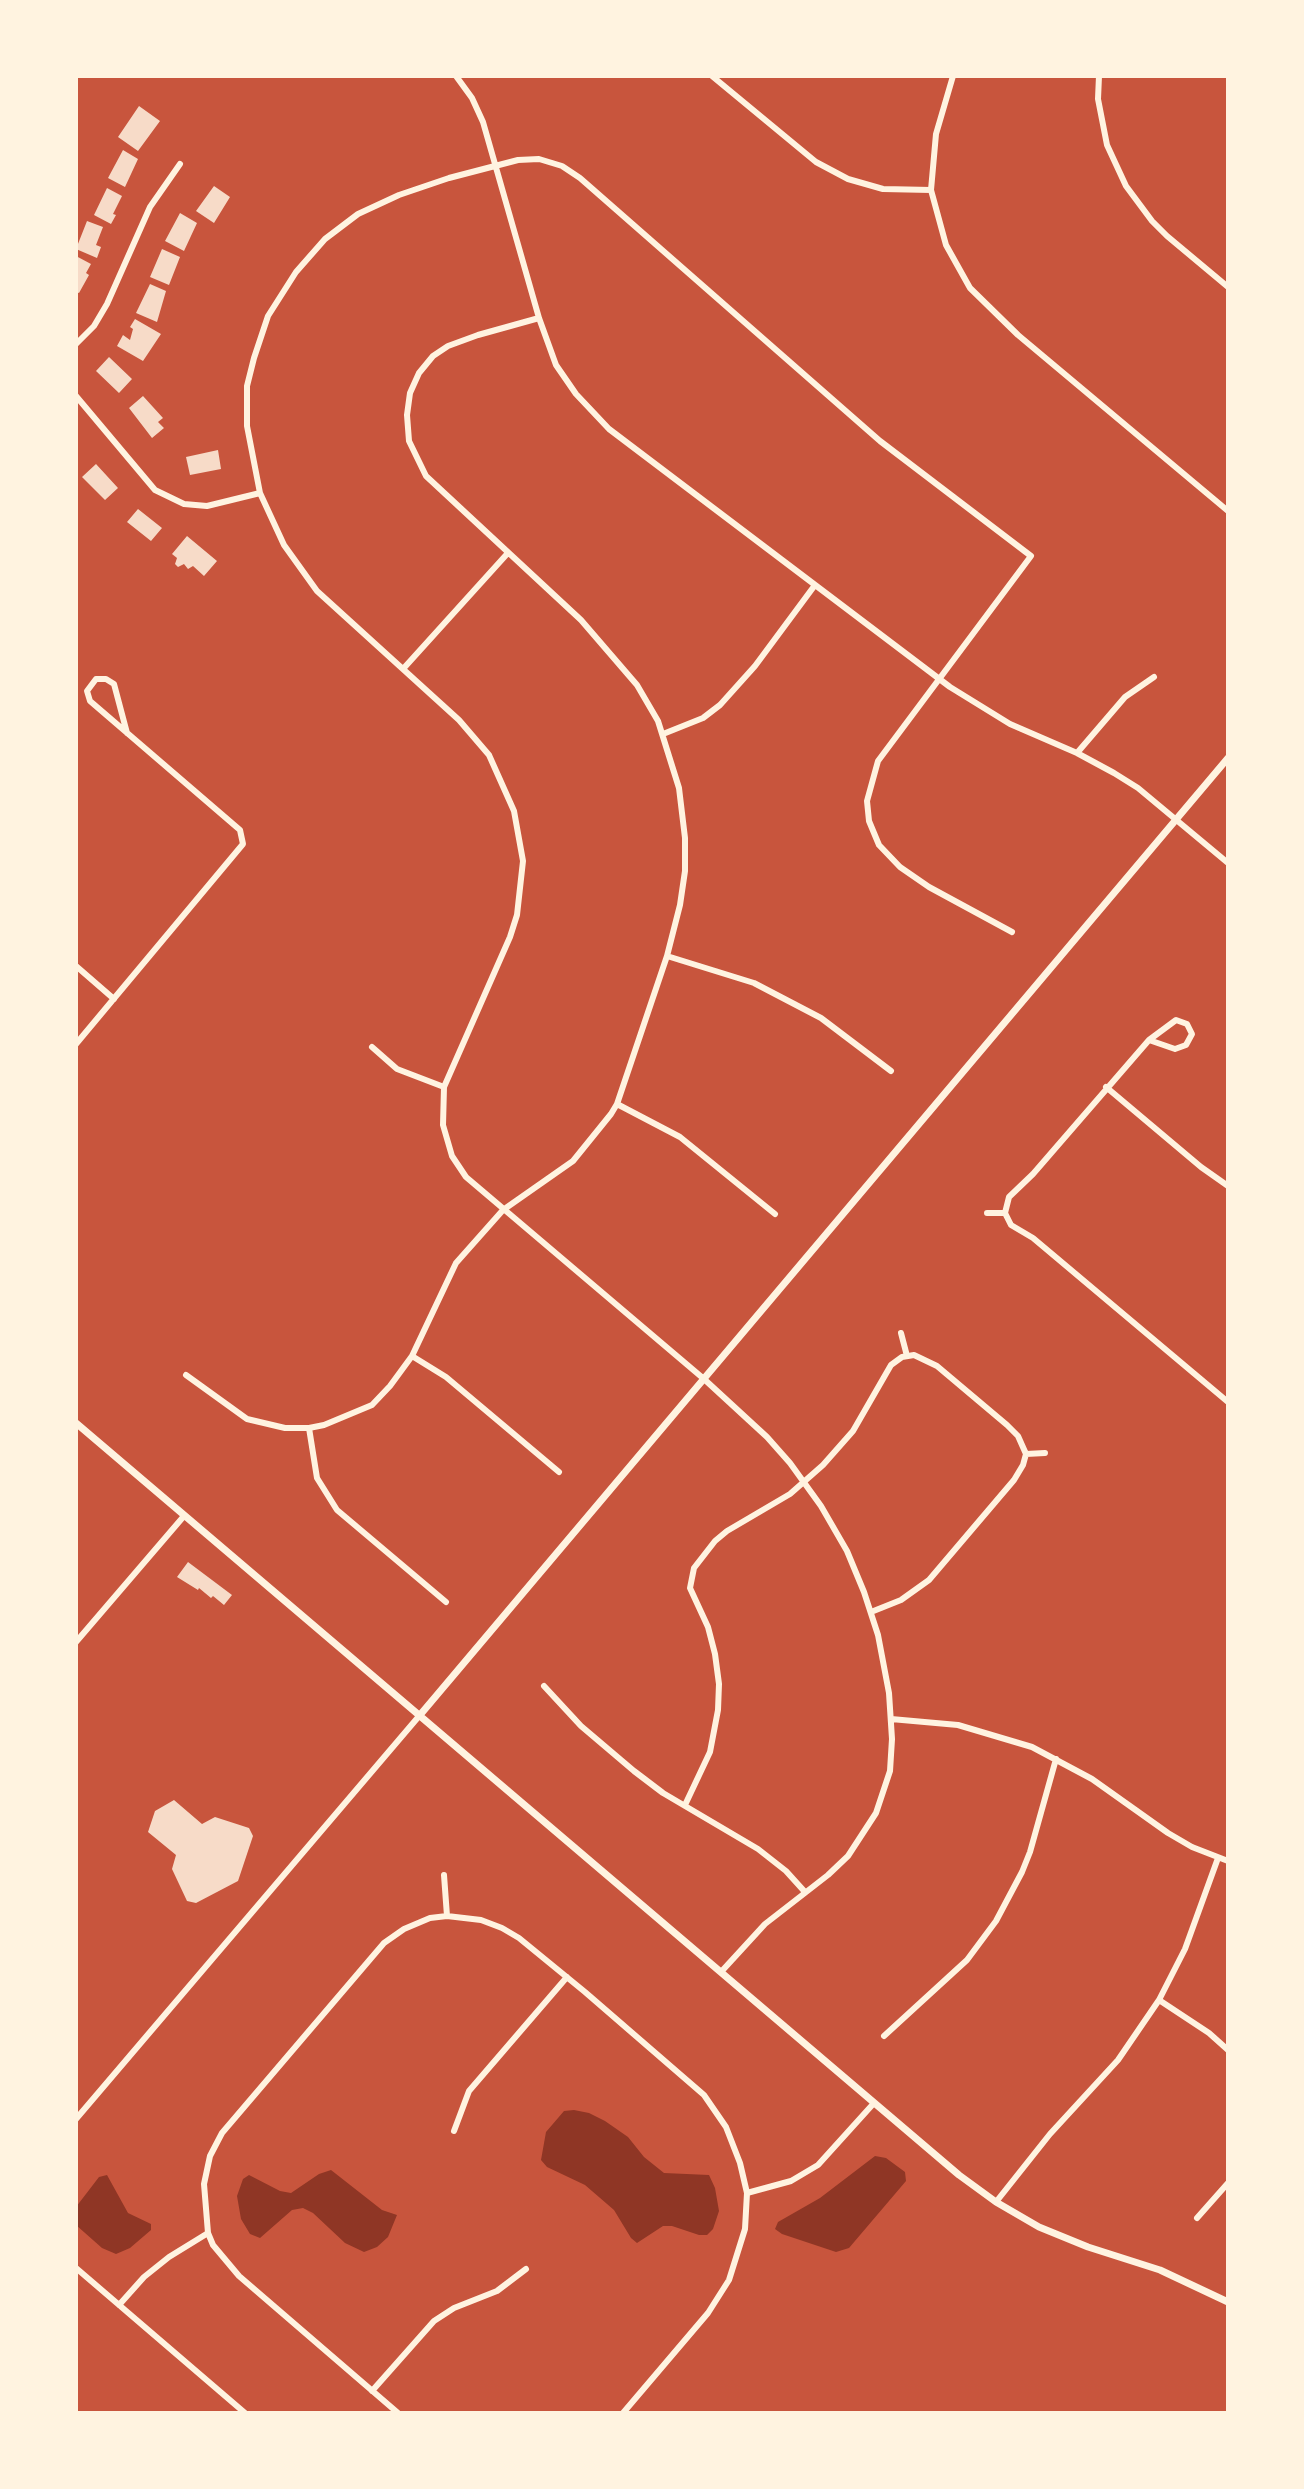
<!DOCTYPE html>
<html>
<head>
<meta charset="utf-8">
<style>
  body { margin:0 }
  #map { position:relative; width:1304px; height:2489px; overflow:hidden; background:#c8553d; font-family:"Space Grotesk",sans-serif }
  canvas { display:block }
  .frame { position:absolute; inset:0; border:78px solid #fff3e0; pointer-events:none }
</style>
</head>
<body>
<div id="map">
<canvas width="1304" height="2489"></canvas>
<div class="frame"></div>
</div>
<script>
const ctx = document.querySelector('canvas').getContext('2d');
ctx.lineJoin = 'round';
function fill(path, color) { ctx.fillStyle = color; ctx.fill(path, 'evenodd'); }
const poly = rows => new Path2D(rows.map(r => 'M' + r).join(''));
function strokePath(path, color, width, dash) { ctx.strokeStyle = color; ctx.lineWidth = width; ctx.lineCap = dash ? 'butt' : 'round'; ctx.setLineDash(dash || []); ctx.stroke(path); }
fill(poly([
  [574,2110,589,2113,605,2121,628,2137,644,2157,664,2173,709,2175,715,2188,719,2211,713,2229,707,2235,699,2235,672,2226,663,2226,637,2243,631,2238,614,2210,585,2185,547,2167,541,2160,546,2132,564,2111],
  [875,2156,886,2158,905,2172,906,2181,849,2248,836,2252,782,2234,775,2229,778,2222,820,2198],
  [331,2170,382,2210,397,2215,388,2237,377,2247,364,2252,345,2243,313,2213,303,2208,292,2210,260,2238,250,2234,241,2219,237,2196,243,2179,249,2175,280,2191,291,2193,319,2174],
  [107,2175,128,2213,151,2224,151,2230,130,2248,116,2254,102,2248,76,2225,76,2207,99,2177]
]), '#8f3625');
fill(poly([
  [139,106,160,121,138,151,118,137],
  [123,150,138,159,125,187,108,178],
  [214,186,230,197,214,223,196,211],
  [107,188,122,196,113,214,116,215,111,224,94,215],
  [180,213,197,223,184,251,165,241],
  [87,221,103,227,96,245,101,247,97,258,76,249],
  [162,249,180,257,169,285,150,277],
  [76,256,91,264,86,273,89,275,79,293,76,292],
  [150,284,166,291,157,322,136,313],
  [135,319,161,334,143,361,117,346,123,335,130,340,133,329,130,327],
  [109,357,132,379,119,393,96,371],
  [143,396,163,418,158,422,164,428,152,438,129,408],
  [218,450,221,469,190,475,186,457],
  [96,464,118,488,105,500,82,477],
  [138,509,162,528,151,541,127,522],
  [187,536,217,561,204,576,193,566,188,569,184,564,178,567,175,564,177,558,172,554],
  [188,1562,232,1595,224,1605,213,1596,211,1598,199,1588,198,1590,177,1577],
  [174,1800,202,1824,215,1817,249,1828,253,1836,238,1881,196,1903,187,1901,172,1869,176,1855,148,1832,155,1811]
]), '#f7dbc8');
strokePath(poly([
  [456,76,472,98,483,122,539,318,556,365,576,394,609,429,950,687,1010,724,1077,753,1114,773,1138,788,1228,863],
  [712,76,816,162,848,179,883,189,931,190],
  [953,76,936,134,931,190,946,245,970,288,1018,335,1228,511],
  [1099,76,1098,99,1107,145,1126,186,1152,221,1167,236,1228,287],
  [76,344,94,326,107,304,150,207,180,164],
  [76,396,155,490,184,504,207,506,260,493],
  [403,669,507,554],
  [663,734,703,718,720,705,755,666,815,585],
  [1077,753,1125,697,1154,677],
  [667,956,754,983,821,1018,891,1071],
  [76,966,114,999],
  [1149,1040,1175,1049,1186,1045,1192,1034,1187,1024,1176,1020,1149,1040,1033,1174,1009,1197,1005,1213,1011,1225,1033,1238,1228,1402],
  [76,1044,243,844,240,830,90,701,87,691,96,679,106,679,114,684,127,733],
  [372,1047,397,1069,444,1087],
  [1106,1087,1201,1167,1228,1186],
  [617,1104,680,1137,775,1214],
  [987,1213,1005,1213],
  [901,1333,907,1356],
  [412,1356,446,1377,559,1472],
  [186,1375,247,1419,285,1428,309,1428,324,1425,372,1405,390,1386,412,1356,456,1263,503,1210,573,1161,611,1114,617,1104,667,956,680,905,685,871,685,838,679,788,658,721,637,685,581,620,426,476,409,441,407,415,410,393,419,373,433,356,448,346,478,335,539,318],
  [309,1428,317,1478,337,1510,446,1602],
  [1026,1454,1045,1453],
  [76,1642,184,1516],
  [544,1686,581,1726,634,1771,663,1793,758,1849,786,1871,805,1892],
  [891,1719,958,1725,1032,1747,1092,1779,1168,1833,1192,1847,1228,1861],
  [685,1805,710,1752,718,1710,719,1684,715,1654,708,1627,690,1588,694,1568,715,1541,727,1531,790,1494,823,1465,853,1431,891,1365,902,1357,914,1355,937,1366,1007,1425,1018,1436,1026,1454,1023,1465,1014,1480,929,1580,901,1600,871,1612],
  [444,1875,447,1916],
  [721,1972,765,1924,828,1875,848,1856,876,1813,890,1771,892,1739,889,1693,878,1635,864,1592,847,1551,821,1506,790,1463,767,1437,704,1379,466,1177,452,1156,443,1125,444,1087,510,937,517,915,523,861,514,811,489,755,459,720,317,591,284,545,260,493,247,426,247,386,254,358,268,316,296,272,325,239,358,214,399,195,449,178,518,160,539,159,562,166,580,178,880,441,1031,556,878,761,867,801,869,821,879,845,900,867,929,887,1012,932],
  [1159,2000,1209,2033,1228,2050],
  [884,2036,967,1960,996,1921,1022,1872,1030,1852,1056,1759],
  [76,2119,420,1715],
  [454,2131,469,2091,567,1977],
  [747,2193,791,2181,818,2165,874,2103],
  [996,2202,1050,2134,1118,2060,1159,2000,1185,1949,1218,1858],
  [1197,2218,1228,2183],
  [208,2233,213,2245,239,2276,398,2413],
  [76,2268,245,2413],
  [119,2305,144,2277,169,2257,208,2233,204,2184,210,2156,222,2133,384,1943,404,1929,430,1918,447,1916,481,1920,502,1928,519,1938,585,1992,704,2095,726,2127,740,2163,747,2193,745,2229,729,2280,708,2313,623,2413],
  [372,2391,434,2321,454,2308,497,2291,526,2269]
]), '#fff3e0', 6);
strokePath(poly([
  [76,1423,959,2175,996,2202,1039,2227,1088,2247,1160,2270,1228,2302],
  [420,1715,1228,758]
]), '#fff3e0', 7);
</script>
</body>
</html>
